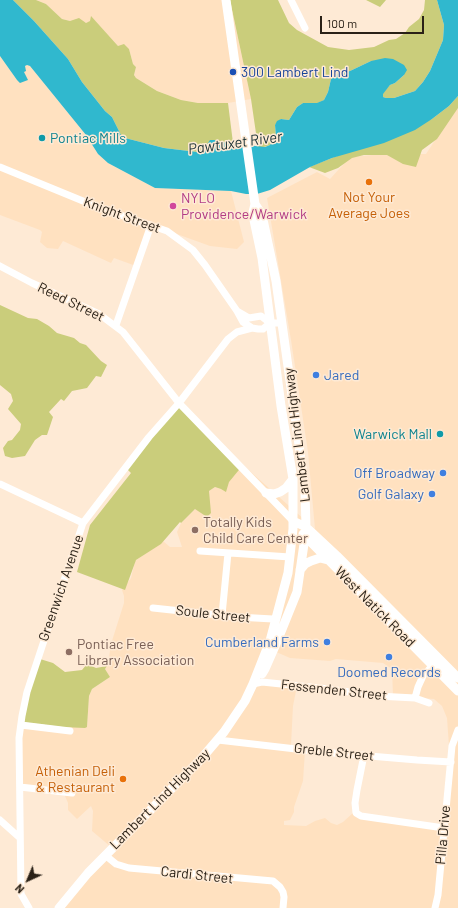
<!DOCTYPE html>
<html>
<head>
<meta charset="utf-8">
<style>
  body { margin:0 }
  #map { position:relative; width:458px; height:908px; overflow:hidden; background:#feead5; font-family:Barlow,sans-serif }
  canvas { display:block }
  .north { position:absolute; left:8px; top:860px; width:40px; height:40px; -webkit-text-stroke:3px #feead5; paint-order:stroke; rotate:224deg; font-size:11px; font-weight:700; line-height:16px; text-align:center; color:#2a2117 }
  .north::after { content:''; display:block; margin:auto; width:14px; height:18px; background:#2a2117; clip-path:polygon(50% 0,100% 100%,50% 72%,0 100%) }
  .scale { position:absolute; left:320px; top:16px; width:104px; height:18px; box-sizing:border-box; border:2px solid #2a2117; border-top:0; padding-left:5px; font-size:12px; line-height:14px; white-space:nowrap; color:#2a2117; -webkit-text-stroke:3px #feead5; paint-order:stroke }
</style>
</head>
<body>
<div id="map">
<canvas width="458" height="908"></canvas>
<div class="north">N</div>
<div class="scale">100 m</div>
</div>
<script>
const ctx = document.querySelector('canvas').getContext('2d');
ctx.lineJoin = 'round';
function fill(path, color) { ctx.fillStyle = color; ctx.fill(path, 'evenodd'); }
const poly = rows => new Path2D(rows.map(r => 'M' + r).join(''));
function strokePath(path, color, width, dash) { ctx.strokeStyle = color; ctx.lineWidth = width; ctx.lineCap = dash ? 'butt' : 'round'; ctx.setLineDash(dash || []); ctx.stroke(path); }
function label(font, color, halo, rows, align = 'center') {
  ctx.font = font + ' Barlow,sans-serif'; ctx.lineWidth = 3; ctx.setLineDash([]); ctx.textBaseline = 'middle'; ctx.strokeStyle = halo; ctx.fillStyle = color; for (const [text, x, y, turn = 0] of rows) {
    ctx.save(); ctx.translate(x, y); ctx.rotate((+turn || 0) * Math.PI / 180); ctx.textAlign = isNaN(turn) ? turn : align; if (halo) ctx.strokeText(text, 0, 0); ctx.fillText(text, 0, 0); ctx.restore();
  }
}
fill(poly([
  [36,0,230,0,251,99,228,103,198,103,181,100,157,91,136,78,134,75,136,67,133,64,129,49,118,46,91,17,91,21,86,23,76,20,70,21,62,19,46,4],
  [0,56,17,80,24,72,25,66,27,65,30,66,86,135,98,154,108,163,155,188,231,191,244,242,237,249,210,246,152,225,136,266,114,258,111,263,63,241,58,249,47,248,40,242,42,232,40,230,0,215],
  [458,105,458,908,58,908,111,847,92,831,93,811,91,806,77,819,68,810,68,803,62,789,20,784,20,723,87,727,89,696,92,689,110,677,105,669,108,664,111,644,124,603,124,596,122,590,131,578,135,561,163,541,170,547,182,547,177,532,181,523,195,509,209,491,215,487,221,489,243,465,315,529,308,452,291,340,267,198,317,172,330,179,350,157,383,154,426,154],
  [274,651,290,658,330,661,336,659,383,663,392,669,393,696,434,699,442,706,447,718,449,746,441,827,354,812,343,822,337,825,331,823,325,818,315,821,306,826,284,825,284,821,290,820,294,812,294,807,303,781,305,751,291,745,293,706,297,686,255,682]
]), '#ffe1c0');
fill(poly([
  [13,0,36,0,46,4,62,19,70,21,79,18,86,23,90,21,91,16,118,46,124,44,129,49,133,64,136,67,134,75,136,78,157,91,181,100,198,103,228,103,233,143,227,143,215,140,204,149,197,152,164,148,125,138,121,135,112,117,105,111,82,82,68,59,34,21],
  [230,0,278,0,289,23,297,30,328,47,349,50,374,47,389,40,396,39,405,33,409,27,419,19,424,10,425,0,437,0,444,25,443,40,430,71,423,82,415,91,394,98,386,98,383,97,382,94,390,85,395,83,404,75,371,61,350,71,337,74,331,79,328,92,324,100,318,103,303,103,297,107,289,120,281,119,275,125,276,137,270,145,264,147,258,147,251,99],
  [366,0,386,0,380,7],
  [458,96,458,108,437,139,422,150,416,167,403,164,387,155,364,155,352,158,338,168,325,173,309,167,432,119,449,106],
  [0,305,28,318,37,319,49,326,57,333,74,338,80,343,86,345,101,361,107,365,101,377,96,376,87,388,72,391,64,401,61,399,49,412,53,417,47,435,42,435,35,440,25,456,12,458,5,456,3,448,8,441,12,440,20,430,21,424,8,409,13,401,11,394,0,385],
  [179,404,243,465,229,482,226,492,221,489,215,487,209,491,211,513,207,517,195,509,181,523,180,522,161,544,136,560,125,590,77,572,90,525,131,473,126,468],
  [40,659,53,663,65,672,82,670,87,664,96,668,107,666,105,669,110,677,92,689,89,696,87,727,85,728,62,727,21,722]
]), '#cacd7b');
fill(poly([
  [0,0,13,0,34,21,68,59,82,82,105,111,112,117,121,135,125,138,164,148,197,152,204,149,210,140,215,140,227,143,265,147,270,145,276,137,275,125,277,121,281,119,289,120,297,107,303,103,317,103,324,100,328,92,331,79,337,74,350,71,371,61,385,58,393,59,404,65,407,70,404,75,395,83,390,85,383,94,383,97,386,98,394,98,415,91,423,82,430,71,443,40,444,25,437,0,458,0,458,96,449,106,432,119,415,130,384,143,332,158,310,167,270,190,257,194,246,194,231,191,155,188,108,163,98,154,86,135,30,66,27,65,25,66,26,71,24,72,28,80,20,83,17,80,0,56]
]), '#30b8ce');
strokePath(poly([
  [291,0,305,28],
  [0,167,100,208,167,231,193,250,205,265,237,311,243,322,252,328,258,329,263,329,270,323,282,323],
  [0,266,32,283,99,314,123,332,179,403,293,521],
  [237,311,249,318,261,316,270,323],
  [116,325,151,225],
  [0,484,83,523],
  [200,551,290,557],
  [153,608,237,617,273,619],
  [222,615,228,553],
  [253,684,262,682,329,689,377,696,415,698,429,703],
  [415,698,418,687,423,676,432,666],
  [21,725,70,731],
  [218,740,322,752,417,760,451,762],
  [364,755,357,790,355,803,356,813,361,816,444,828],
  [20,787,72,793],
  [0,820,20,838],
  [105,855,116,864,129,868,273,881,280,887,283,892,284,897,283,908],
  [29,908,21,894,19,738,22,716,27,692,83,523,149,437,179,403,228,339,237,332,252,328],
  [435,908,438,895,442,852,452,746,458,730]
]), '#fff', 7);
strokePath(poly([
  [255,204,262,215,276,281,299,445,305,491,306,527,305,537,297,592,276,644,265,669,262,674],
  [266,493,274,494,280,492,286,488,293,479],
  [293,521,306,527,337,556,458,678],
  [303,534,458,691],
  [300,570,305,564,311,561,320,558,328,560],
  [59,908,88,873,201,759,224,732,245,701,253,684,270,641,288,573,293,529,293,479,281,406,262,258,254,220,253,212,255,204,226,0]
]), '#fff', 9);
for (const [x, y, r, color] of [
  [233,72,4,"#1a4fb4"],
  [42,138,4,"#0f9aa8"],
  [369,182,4,"#e8710a"],
  [173,206,4,"#d1479c"],
  [316,375,4,"#3f7fe0"],
  [440,434,4,"#0f9aa8"],
  [443,473,4,"#3f7fe0"],
  [432,494,4,"#3f7fe0"],
  [195,530,4,"#8d6e63"],
  [327,642,4,"#3f7fe0"],
  [69,652,4,"#8d6e63"],
  [389,657,4,"#3f7fe0"],
  [123,779,4,"#e8710a"]
]) { const dot = new Path2D(); dot.arc(x, y, r, 0, 2 * Math.PI); ctx.fillStyle = color; ctx.fill(dot); strokePath(dot, '#feead5', 1.5); }
label('14px', '#164399', '#feead5', [
  ["300 Lambert Lind",241,72]
], 'left');
label('14px', '#0d838f', '#feead5', [
  ["Pontiac Mills",50,138],
  ["Warwick Mall",432,434,"right"]
], 'left');
label('14px', '#c56008', '#feead5', [
  ["Not Your",369,197],
  ["Average Joes",369,213],
  ["Athenian Deli",115,771,"right"],
  ["& Restaurant",115,787,"right"]
]);
label('14px', '#b23c85', '#feead5', [
  ["NYLO",181,198],
  ["Providence/Warwick",181,214]
], 'left');
label('14px', '#2a2117', '#feead5', [
  ["Knight Street",122,215,20],
  ["Reed Street",71,302,26],
  ["Lambert Lind Highway",297,435,-97],
  ["Greenwich Avenue",61,588,-71],
  ["West Natick Road",375,607,45],
  ["Soule Street",213,614,6],
  ["Fessenden Street",334,690,6],
  ["Greble Street",334,752,6],
  ["Lambert Lind Highway",160,799,-45],
  ["Pilla Drive",443,835,-85],
  ["Cardi Street",197,875,6]
]);
label('14px', '#366cbe', '#feead5', [
  ["Jared",324,375,"left"],
  ["Off Broadway",435,473],
  ["Golf Galaxy",424,494],
  ["Cumberland Farms",319,642],
  ["Doomed Records",389,672,"center"]
], 'right');
label('14px', '#785e54', '#feead5', [
  ["Totally Kids",203,522],
  ["Child Care Center",203,538],
  ["Pontiac Free",77,644],
  ["Library Association",77,660]
], 'left');
label('italic 15px', '#20363a', '#feead5', [
  ["Pawtuxet River",235,143,-8]
]);
</script>
</body>
</html>
